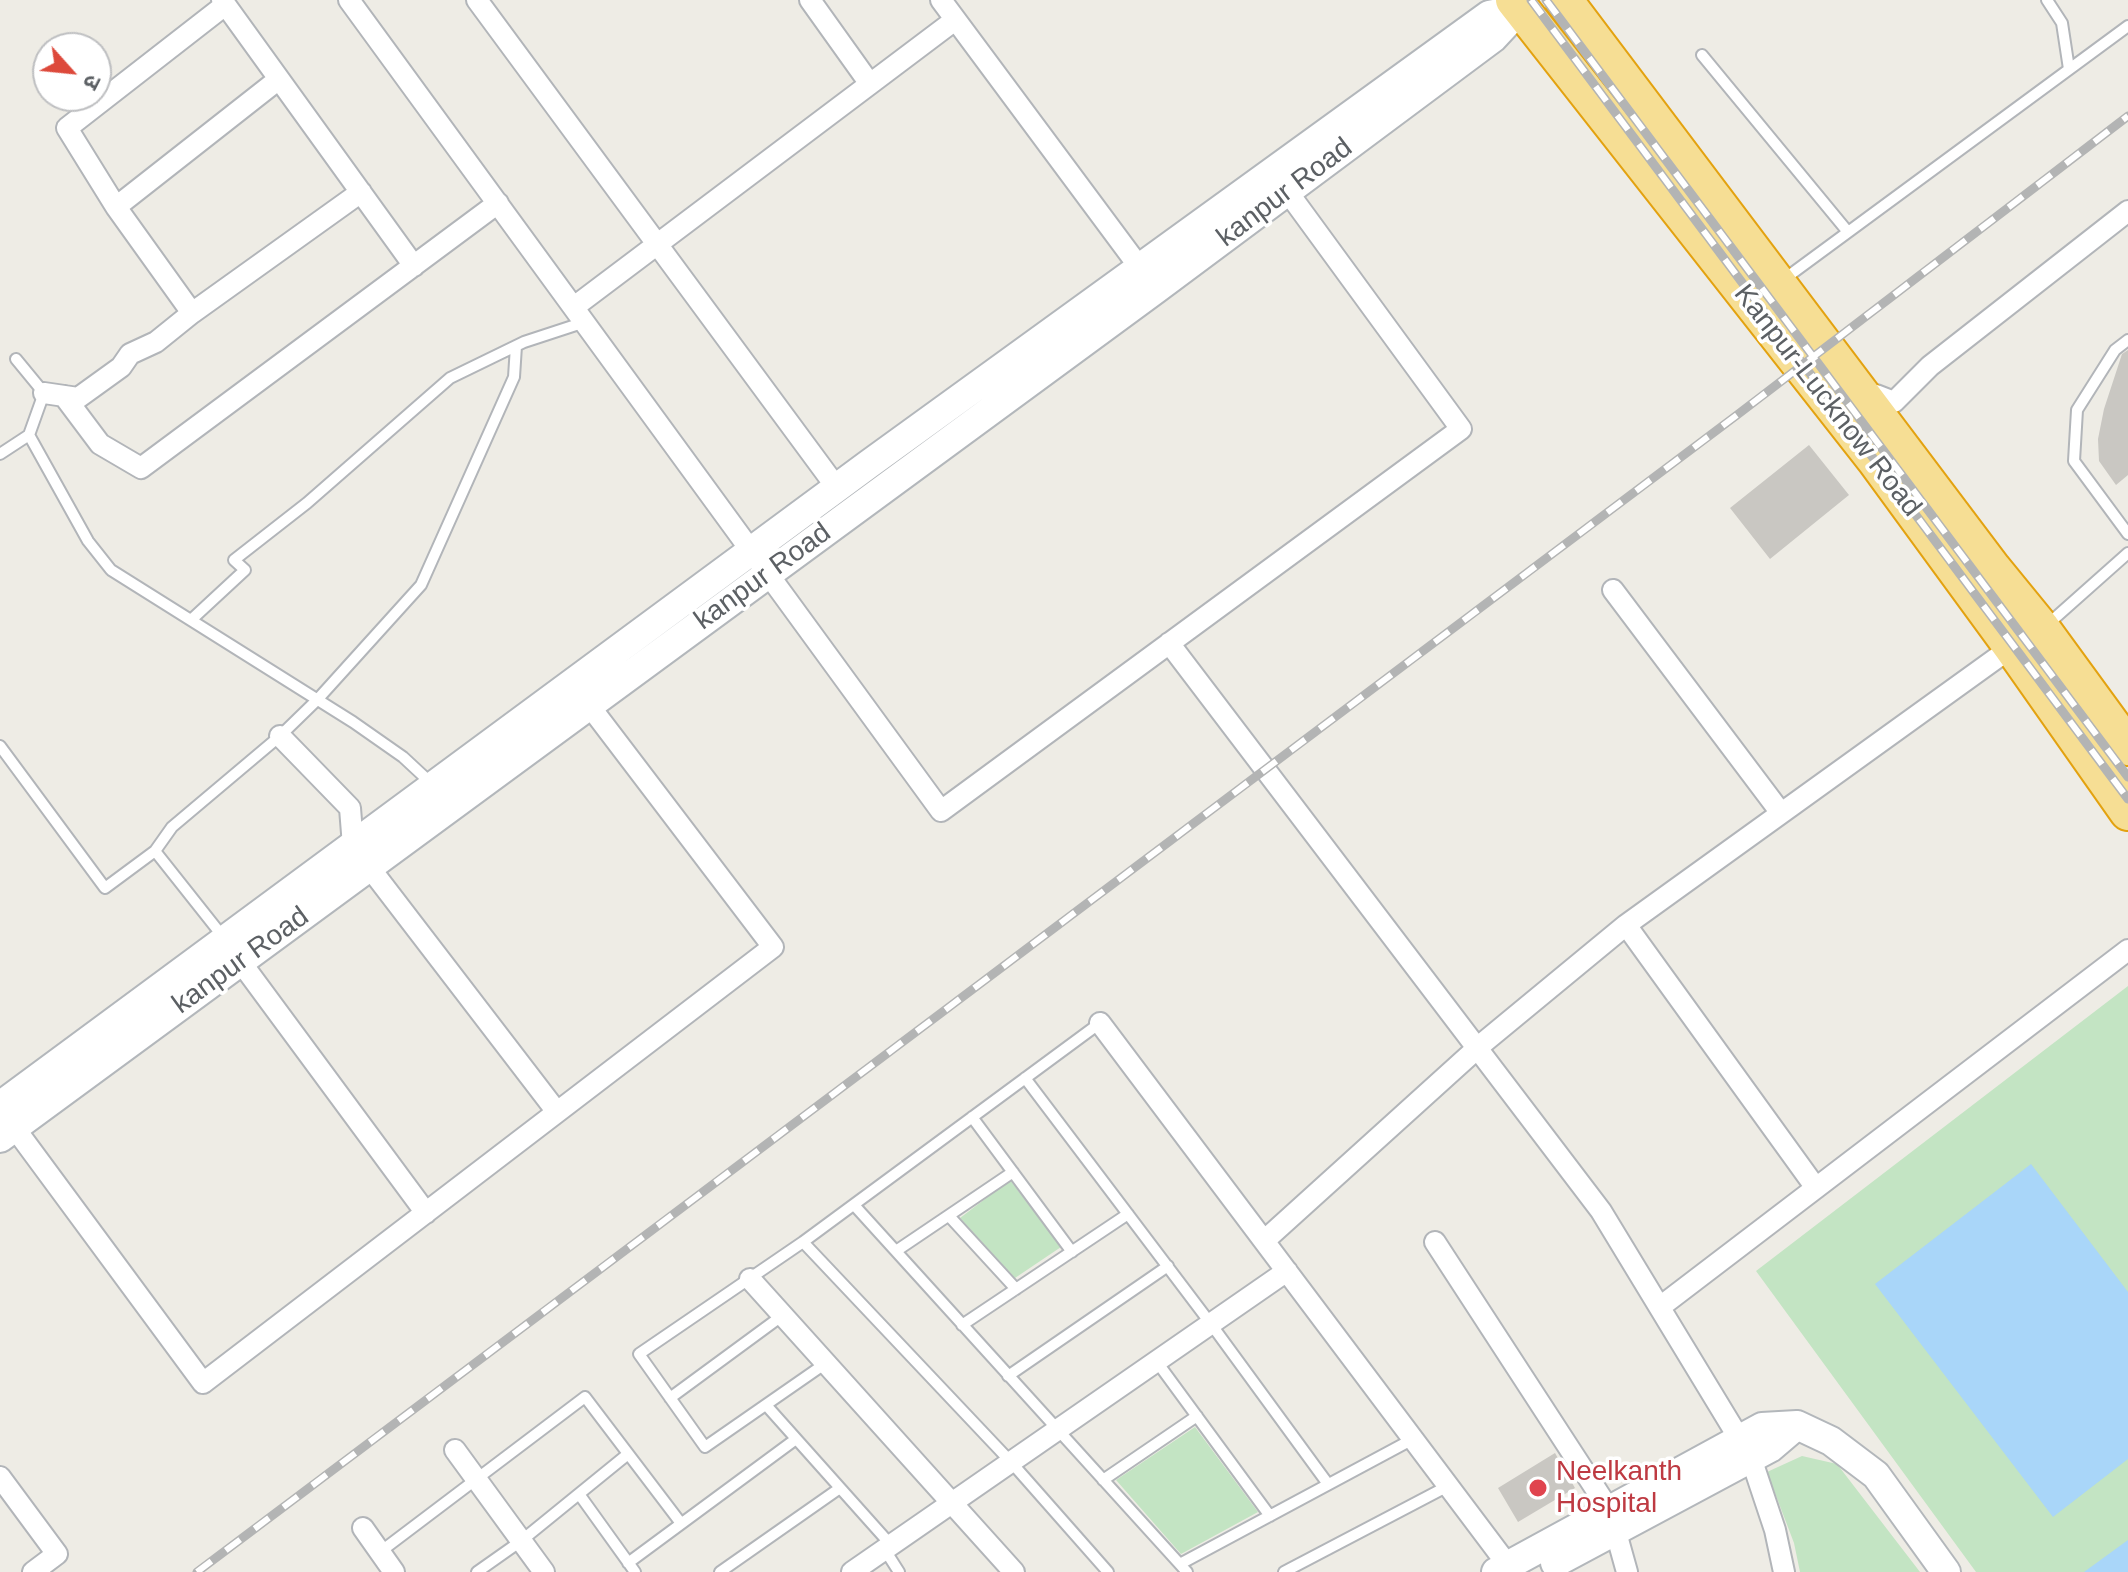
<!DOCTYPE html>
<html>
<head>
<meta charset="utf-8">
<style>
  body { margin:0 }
  #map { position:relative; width:2128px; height:1572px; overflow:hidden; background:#eeece5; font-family:Helvetica,"Noto Sans Devanagari",sans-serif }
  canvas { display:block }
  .north { position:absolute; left:32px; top:32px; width:80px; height:80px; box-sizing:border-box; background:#fff; border:2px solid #bebfc1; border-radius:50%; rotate:117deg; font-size:22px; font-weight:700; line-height:32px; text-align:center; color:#5c6064 }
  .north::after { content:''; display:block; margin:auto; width:28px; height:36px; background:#dd493b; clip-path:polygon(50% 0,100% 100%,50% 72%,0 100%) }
</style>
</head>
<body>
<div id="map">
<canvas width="2128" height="1572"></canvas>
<div class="north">उ</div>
</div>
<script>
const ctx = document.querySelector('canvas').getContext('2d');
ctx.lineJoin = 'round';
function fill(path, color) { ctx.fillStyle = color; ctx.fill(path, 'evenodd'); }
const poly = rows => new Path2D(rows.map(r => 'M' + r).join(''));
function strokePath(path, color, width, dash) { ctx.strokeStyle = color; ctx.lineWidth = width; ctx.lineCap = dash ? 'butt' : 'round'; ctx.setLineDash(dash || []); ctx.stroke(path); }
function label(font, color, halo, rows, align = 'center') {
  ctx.font = font + ' Helvetica,sans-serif'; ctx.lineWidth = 7; ctx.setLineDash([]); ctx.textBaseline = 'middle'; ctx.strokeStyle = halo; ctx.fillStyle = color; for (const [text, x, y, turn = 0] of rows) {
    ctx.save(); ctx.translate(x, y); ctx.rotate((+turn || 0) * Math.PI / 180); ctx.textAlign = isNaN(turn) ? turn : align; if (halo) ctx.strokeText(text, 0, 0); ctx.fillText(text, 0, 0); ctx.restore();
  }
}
fill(poly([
  [2128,986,2128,1572,1976,1572,1756,1271],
  [1010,1180,1061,1247,1015,1278,960,1218],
  [1195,1427,1258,1512,1181,1554,1116,1480],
  [1802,1456,1837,1464,1920,1572,1800,1572,1794,1543,1767,1472]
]), '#c3e4c3');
fill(poly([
  [2031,1164,2128,1292,2128,1459,2053,1517,1875,1284],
  [2128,1540,2128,1572,2084,1572]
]), '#a9d6f9');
fill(poly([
  [2128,350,2128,475,2116,485,2099,461,2098,439,2104,409,2122,354],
  [1809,445,1849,495,1770,559,1730,508],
  [1555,1453,1575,1488,1518,1522,1498,1488]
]), '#c9c7c2');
const lane = poly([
  [2047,0,2062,23,2069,69],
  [1702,55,1848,232],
  [1783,280,2128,26],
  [2128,340,2115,350,2077,410,2074,461,2128,534],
  [16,359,44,393,29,435,88,541,111,570,353,722,403,757,432,784],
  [0,454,29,435],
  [191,620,245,570,234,560,307,503,450,378,524,342,585,322],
  [2047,625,2128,553],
  [0,746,105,888,155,851,224,938],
  [155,851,172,827,280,736,317,700,421,585,514,377,516,346],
  [1025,1078,1211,1324,1328,1484],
  [972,1117,1072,1252],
  [854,1205,1187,1572],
  [949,1216,1016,1289],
  [803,1242,1011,1462,1108,1572],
  [896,1251,1013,1172],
  [962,1325,1128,1214],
  [1157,1362,1270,1516],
  [826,1363,705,1447,639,1354,803,1242,1100,1023],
  [1008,1376,1168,1266],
  [670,1398,783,1315],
  [766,1405,891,1545],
  [1103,1480,1197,1416],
  [579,1494,635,1572],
  [885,1550,899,1572],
  [380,1552,585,1397,680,1522],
  [628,1563,796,1439],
  [1180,1564,1413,1439],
  [477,1572,521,1541,628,1454],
  [720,1572,840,1488],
  [1284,1572,1448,1486]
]);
const street = poly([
  [222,0,414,266],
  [349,0,941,811,1461,429,1287,191],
  [477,0,837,488],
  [810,0,870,84],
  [941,0,1146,276],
  [116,207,279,79],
  [574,307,955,20],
  [192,313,116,207,67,128,225,5],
  [44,393,78,398,121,367,130,354,156,342,192,313,361,192],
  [64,396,100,444,141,468,498,203],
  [1866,399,1876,395,1894,402,1930,366,2128,211],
  [1613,590,1781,813],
  [1169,643,1601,1211,1751,1458,1775,1530,1784,1572],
  [280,736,350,808,353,846,557,1112],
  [1626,925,1816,1188],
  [234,953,426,1213],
  [1100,1023,1513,1572],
  [8,1119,203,1383,773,947,582,696],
  [1264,1241,1483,1043,1626,925,2012,647],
  [1435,1242,1610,1511,1627,1572],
  [750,1279,1014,1572],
  [1660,1307,2128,950],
  [455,1450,544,1572],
  [0,1477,57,1554,33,1572],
  [363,1528,394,1572],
  [852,1572,1287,1271]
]);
const secondary = poly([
  [0,1106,869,464,1489,15,1519,9],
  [0,1138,1156,289,1493,38,1520,9],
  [1555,1563,1770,1448,1797,1425],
  [1496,1572,1762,1427,1797,1425,1831,1441,1876,1475,1946,1572]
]);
const highway = poly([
  [1514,0,1876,461,2012,647,2128,812],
  [1564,0,1993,569,2042,629,2128,747]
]);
strokePath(lane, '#b2b5b9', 14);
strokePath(street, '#b2b5b9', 24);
strokePath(secondary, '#b3b7bb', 32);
strokePath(highway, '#e3a210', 40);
strokePath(lane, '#fff', 10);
strokePath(street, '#fff', 20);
strokePath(secondary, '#fff', 28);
strokePath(highway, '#f6de94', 36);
const rail = poly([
  [1531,0,2128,799],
  [1546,0,2128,777],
  [197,1572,1737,415,2128,116]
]);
strokePath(rail, '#b3b4b4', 9);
strokePath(rail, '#fff', 6, [18]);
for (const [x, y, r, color] of [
  [1538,1488,10,"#e0444e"]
]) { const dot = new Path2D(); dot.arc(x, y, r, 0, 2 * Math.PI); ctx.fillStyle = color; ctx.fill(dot); strokePath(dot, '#fff', 3); }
label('28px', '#5c6064', '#fff', [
  ["kanpur Road",1285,193,-37],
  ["Kanpur-Lucknow Road",1827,401,52],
  ["kanpur Road",763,577,-36],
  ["kanpur Road",241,961,-36]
]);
label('28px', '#be3a42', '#fff', [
  ["Neelkanth",1556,1472],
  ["Hospital",1556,1504]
], 'left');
</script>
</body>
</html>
